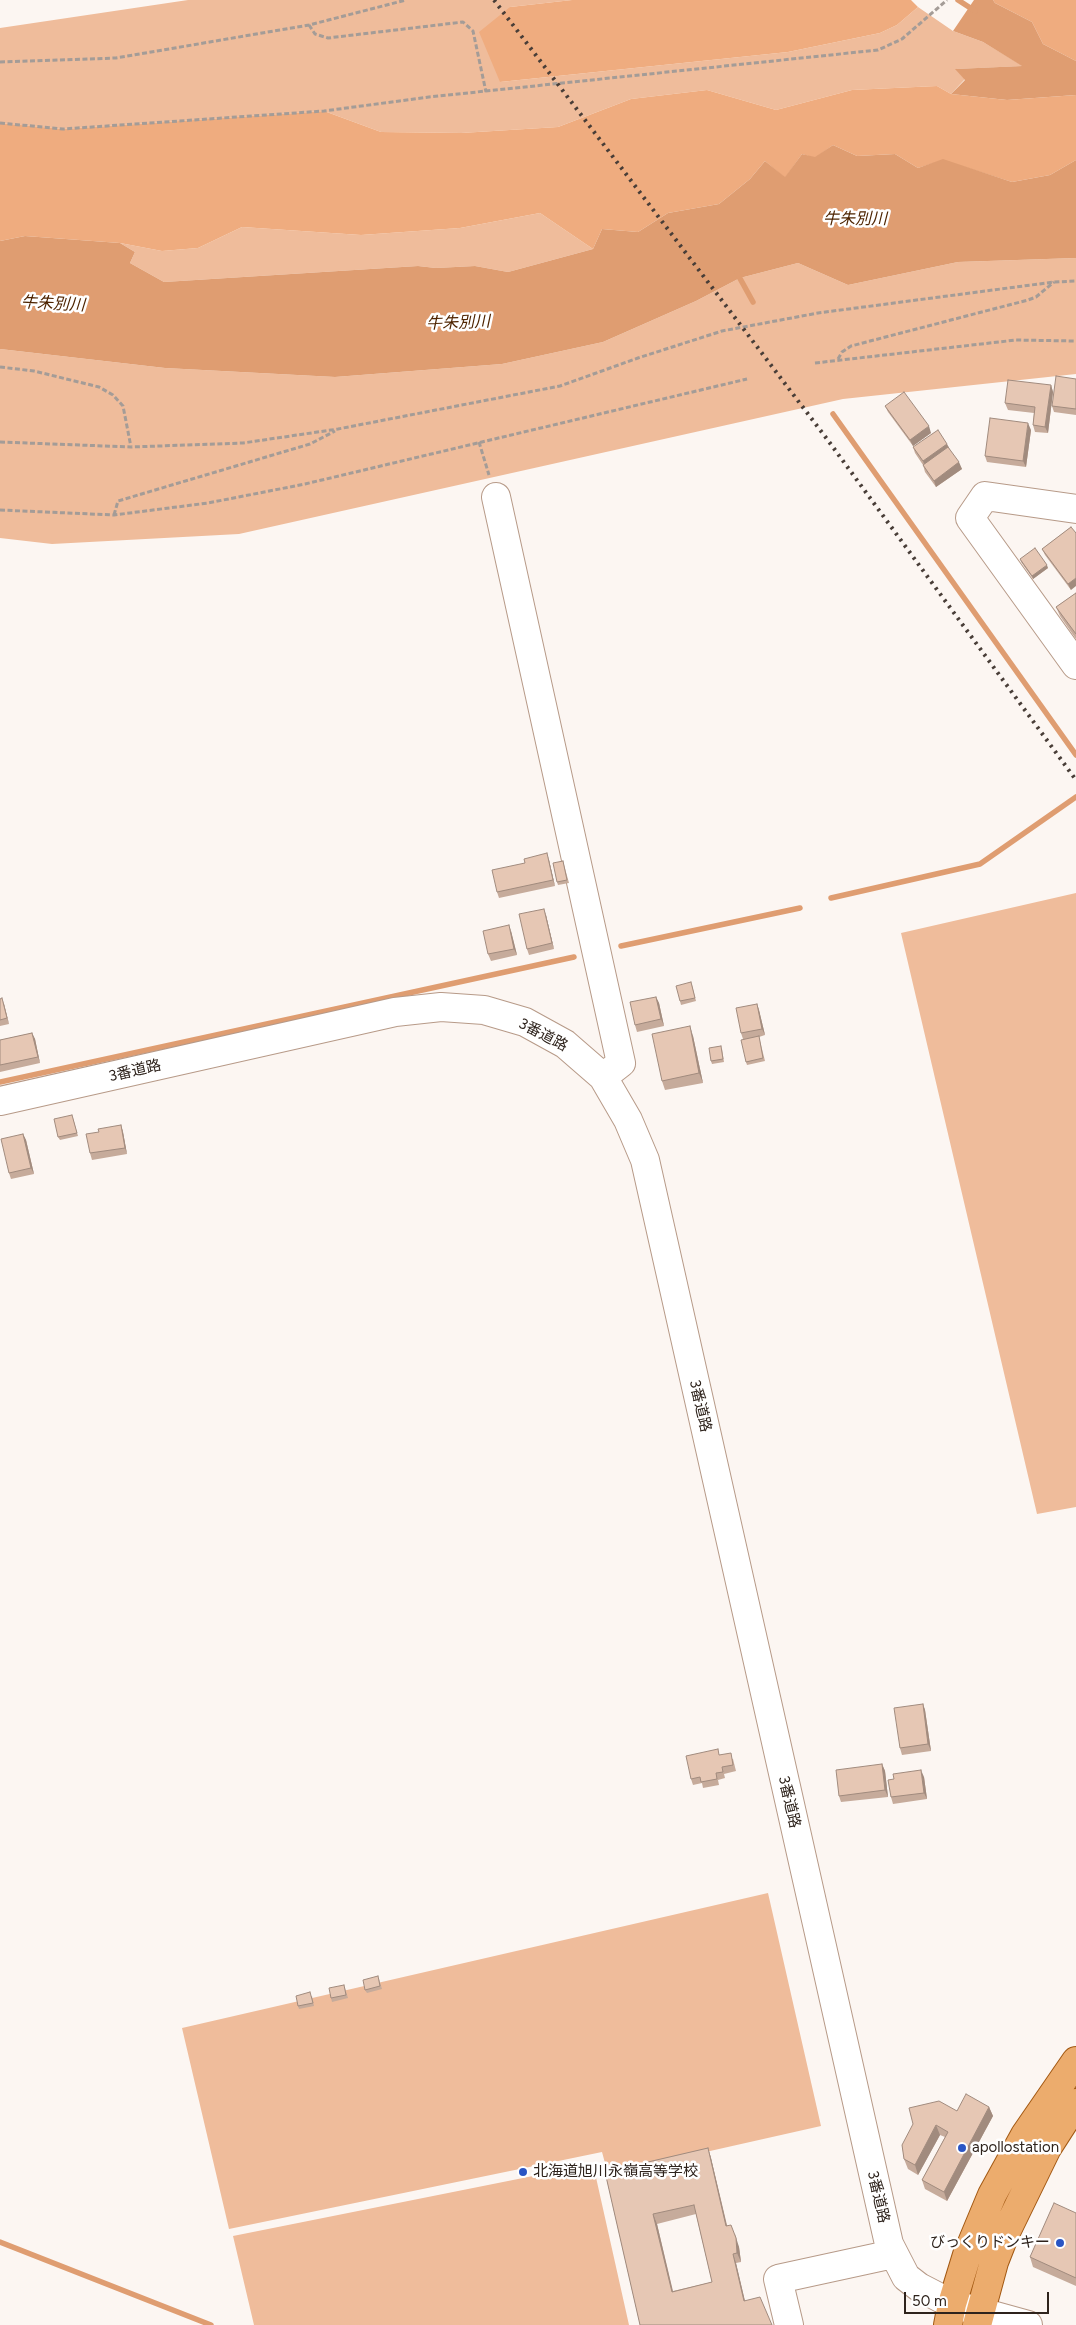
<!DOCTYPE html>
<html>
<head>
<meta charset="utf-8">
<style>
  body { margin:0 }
  #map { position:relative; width:1076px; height:2325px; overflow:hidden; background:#fcf6f2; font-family:Figtree,sans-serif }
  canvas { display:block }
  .scale { position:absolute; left:904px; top:2292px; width:145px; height:22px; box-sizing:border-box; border:2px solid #2e231c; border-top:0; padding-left:6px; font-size:15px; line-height:18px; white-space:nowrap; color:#2e231c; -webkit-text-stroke:4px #fff; paint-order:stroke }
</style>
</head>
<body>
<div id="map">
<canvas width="1076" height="2325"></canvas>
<div class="scale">50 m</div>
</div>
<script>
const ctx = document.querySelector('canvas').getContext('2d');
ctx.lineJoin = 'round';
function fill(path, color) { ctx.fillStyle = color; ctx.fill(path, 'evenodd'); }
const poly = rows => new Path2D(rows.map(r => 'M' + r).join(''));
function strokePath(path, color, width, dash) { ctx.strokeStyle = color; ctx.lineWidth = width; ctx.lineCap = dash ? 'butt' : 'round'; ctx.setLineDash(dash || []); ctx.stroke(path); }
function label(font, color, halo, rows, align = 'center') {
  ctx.font = font + ' Figtree,"Noto Sans JP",sans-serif'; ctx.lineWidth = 5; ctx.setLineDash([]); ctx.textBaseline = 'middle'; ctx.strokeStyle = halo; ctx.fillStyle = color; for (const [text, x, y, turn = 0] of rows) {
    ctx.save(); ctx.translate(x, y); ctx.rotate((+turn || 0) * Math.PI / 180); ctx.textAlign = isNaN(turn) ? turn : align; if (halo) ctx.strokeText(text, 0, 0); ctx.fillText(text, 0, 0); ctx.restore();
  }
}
fill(poly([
  [188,0,572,0,510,7,500,82,788,52,880,33,897,25,918,7,953,31,983,42,1023,66,956,69,965,79,951,94,937,86,852,90,776,110,707,90,631,99,558,127,461,133,381,132,324,111,63,129,0,123,0,28],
  [540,213,593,249,508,272,475,266,436,268,418,266,164,282,130,263,135,252,120,243,162,251,198,248,242,227,361,235,460,228],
  [1076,258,1076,374,843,399,239,534,52,544,0,538,0,349,165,368,335,377,502,364,603,342,696,301,740,278,798,263,848,285,958,262],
  [1076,893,1076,1507,1037,1514,901,933],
  [768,1893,821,2126,608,2174,602,2152,229,2229,182,2028],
  [593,2164,629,2325,254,2325,233,2236]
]), '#efbc9b');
fill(poly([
  [572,0,911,0,918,7,897,25,880,33,788,52,500,82,479,32,510,7],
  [993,0,1076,0,1076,61,1043,44,1032,22,995,3],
  [937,86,951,94,1007,100,1076,95,1076,160,1050,175,1012,182,943,160,918,168,895,154,857,156,833,145,815,158,802,154,785,178,765,161,750,179,719,204,668,213,638,232,602,229,593,249,540,213,460,228,361,235,242,227,198,248,162,251,120,243,25,236,0,241,0,123,63,129,324,111,381,132,461,133,558,127,631,99,707,90,776,110,852,90]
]), '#efac7f');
fill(poly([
  [974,0,993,0,995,3,1032,22,1043,44,1076,61,1076,95,1007,100,951,94,965,80,955,69,1022,66,983,42,953,31],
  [833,145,857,156,895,154,918,168,943,159,1012,182,1050,175,1076,160,1076,258,958,262,848,285,798,263,740,278,696,301,603,342,502,364,335,377,165,368,0,349,0,241,25,236,120,243,135,252,130,263,164,282,418,266,436,268,475,266,508,272,593,249,602,229,638,232,668,213,719,204,750,179,765,161,785,177,802,154,815,157]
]), '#df9d71');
strokePath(poly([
  [958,0,975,11],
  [737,273,753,302],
  [833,414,1076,755],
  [831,898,980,864,1076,797],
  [621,946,800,908],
  [0,1082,574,957],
  [0,2242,211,2325]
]), '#df9d71', 5.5);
const minor = poly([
  [496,497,621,1063,603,1077],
  [1076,509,985,496,970,518,1076,665],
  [0,1101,395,1012,441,1007,484,1010,525,1022,565,1044,603,1077,628,1120,645,1160,889,2244,906,2277,919,2287,952,2304,1028,2325],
  [789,2325,778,2279,893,2254]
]);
const major = poly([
  [948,2325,952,2304,967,2255,992,2195,1025,2135,1076,2061],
  [977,2325,994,2262,1005,2234,1047,2148,1076,2103]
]);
strokePath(minor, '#b79a88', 30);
strokePath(major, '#a25812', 30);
strokePath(poly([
  [309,25,315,34,328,38,463,22,473,31,486,92],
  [0,62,116,58,309,25,406,0],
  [0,123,63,129,324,111,429,97,878,50,902,39,947,0],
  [838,359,842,352,851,346,1028,300,1036,297,1054,282],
  [815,363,1016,340,1076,341],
  [0,367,34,371,99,387,113,395,123,406,131,447],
  [0,442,131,447,243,443,338,429,560,386,638,358,722,331,818,313,1054,282,1076,281],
  [479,442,489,475],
  [0,510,114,515,208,503,305,484,747,379],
  [114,515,118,501,310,444,335,431]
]), '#a49c97', 3, [5, 2.5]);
strokePath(minor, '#fff', 28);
strokePath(major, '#ecac6d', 28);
strokePath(poly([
  [494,0,827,439,1076,780]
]), '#483d37', 4, [2.5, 5]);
fill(poly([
  [1076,379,1076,415,1054,412,1052,406],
  [1051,385,1053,392,1048,433,1035,432,1033,425,1034,413,1008,410,1005,403],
  [885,406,931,433,913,446,888,412],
  [1031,430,1026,467,987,462,985,456],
  [947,444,949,449,962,469,936,487,925,472,923,465,915,453,913,447],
  [1071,527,1071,590,1045,555,1042,549],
  [1020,559,1048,568,1033,579,1021,562],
  [1076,593,1076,639,1060,616,1056,607],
  [549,860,555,886,499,898,497,892],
  [563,861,569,883,558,885,557,882],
  [546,915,554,949,529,955,527,949],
  [511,931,517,955,491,961,488,954],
  [692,985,696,1001,681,1005,680,1001],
  [656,997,659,1003,664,1026,637,1032,635,1025],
  [0,999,4,1004,9,1024,0,1026],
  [757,1004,759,1010,765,1035,759,1037,765,1061,747,1065,746,1062,743,1039,741,1033],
  [32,1033,35,1039,40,1063,0,1072,0,1040],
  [693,1036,703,1083,665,1090,662,1081],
  [722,1049,724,1062,712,1064,711,1061],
  [73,1118,78,1136,60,1140,58,1137],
  [121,1125,123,1132,127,1154,92,1160,90,1153,99,1132],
  [23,1134,26,1140,34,1174,11,1179,9,1173],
  [923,1704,925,1710,931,1751,902,1755,900,1748],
  [720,1755,733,1759,736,1771,724,1774,725,1778,718,1780,719,1785,703,1788,702,1783,693,1785,691,1779],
  [882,1764,885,1771,888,1797,841,1802,839,1796],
  [924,1777,927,1799,893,1804,891,1797],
  [379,1979,382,1989,367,1993,365,1990],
  [345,1988,348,1998,332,2002,331,1998],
  [312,1996,314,2006,299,2009,298,2006],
  [989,2107,993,2116,947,2201,925,2189,922,2180,945,2137,940,2135,918,2175,908,2169,904,2159,902,2145,957,2111],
  [708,2148,711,2158,727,2225,739,2247,741,2262,736,2263,745,2301,640,2325,605,2172],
  [696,2214,712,2282,673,2291,657,2224],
  [1076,2213,1076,2286,1033,2267,1030,2257]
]), '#c6ab9b');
fill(poly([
  [1051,385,1053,392,1048,433,1045,427],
  [1028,423,1031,430,1026,467,1023,461],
  [929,426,931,433,913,446,910,440],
  [947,444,950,450,925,467,923,461],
  [959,462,962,469,936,487,934,481],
  [1047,565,1048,568,1033,579,1032,576],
  [1076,578,1076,586,1071,590,1068,584],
  [547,853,549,860,555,886,553,880],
  [544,909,546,915,554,949,552,943],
  [509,925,511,931,517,955,514,949],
  [656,997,659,1003,664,1026,661,1019],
  [2,998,4,1004,9,1024,7,1018],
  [757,1004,759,1010,765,1035,762,1029],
  [690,1026,693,1036,703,1083,699,1073],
  [32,1033,35,1039,40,1063,38,1057],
  [121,1125,123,1132,127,1154,125,1148],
  [23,1134,26,1140,34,1174,31,1168],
  [923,1704,925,1710,931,1751,928,1744],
  [882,1764,885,1771,888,1797,885,1790],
  [921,1770,924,1777,927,1799,924,1793],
  [989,2107,993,2116,947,2201,944,2192],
  [936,2125,940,2135,918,2175,915,2165],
  [708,2148,711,2158,729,2235,726,2226],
  [653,2214,657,2224,675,2301,672,2292],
  [735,2234,739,2247,741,2262,737,2253],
  [733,2254,736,2263,747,2310,744,2301]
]), '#a18b7e');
const building = poly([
  [1056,376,1076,379,1076,409,1052,406,1056,376],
  [1008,380,1051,385,1045,427,1033,425,1035,407,1005,403,1008,380],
  [904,392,929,426,910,440,885,406,904,392],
  [990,418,1028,423,1023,461,985,456,990,418],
  [938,430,947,444,923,461,913,447,938,430],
  [948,447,959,462,934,481,923,465,948,447],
  [1071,527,1076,533,1076,578,1068,584,1042,549,1071,527],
  [1035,548,1047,565,1032,576,1020,559,1035,548],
  [1076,593,1076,634,1056,607,1076,593],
  [547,853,553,880,497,892,492,870,525,863,524,859,547,853],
  [563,861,567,880,557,882,553,863,563,861],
  [544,909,552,943,527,949,519,914,544,909],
  [509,925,514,949,488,954,483,931,509,925],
  [691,982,695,998,680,1001,676,986,691,982],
  [656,997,661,1019,635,1025,630,1002,656,997],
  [2,998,7,1018,0,1020,0,999,2,998],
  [757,1004,762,1029,741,1033,736,1008,757,1004],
  [690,1026,699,1073,662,1081,652,1034,690,1026],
  [32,1033,38,1057,0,1065,0,1040,32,1033],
  [759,1036,763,1058,746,1062,741,1040,759,1036],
  [721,1046,723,1059,711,1061,709,1048,721,1046],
  [72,1115,77,1133,58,1137,54,1119,72,1115],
  [121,1125,125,1148,90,1153,86,1134,99,1132,98,1129,121,1125],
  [23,1134,31,1168,9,1173,1,1139,23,1134],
  [923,1704,928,1744,900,1748,894,1708,923,1704],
  [718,1749,719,1755,731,1753,733,1765,722,1767,723,1772,716,1773,717,1779,701,1782,700,1777,691,1779,686,1756,718,1749],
  [882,1764,885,1790,839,1796,836,1770,882,1764],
  [921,1770,924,1793,891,1797,888,1780,894,1779,893,1774,921,1770],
  [378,1976,380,1986,365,1990,363,1980,378,1976],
  [344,1985,346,1995,331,1998,329,1988,344,1985],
  [310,1992,313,2003,298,2006,296,1996,310,1992],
  [966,2094,989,2107,944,2192,922,2180,948,2132,936,2125,915,2165,904,2159,902,2145,913,2124,909,2108,939,2101,957,2111,966,2094],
  [708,2148,726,2226,731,2225,736,2238,737,2253,733,2254,744,2301,760,2297,772,2325,640,2325,605,2172,708,2148],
  [694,2205,712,2282,672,2292,653,2214,694,2205],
  [1054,2203,1076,2213,1076,2278,1030,2257,1054,2203]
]);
fill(building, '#e6c7b4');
strokePath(building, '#a18b7e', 1);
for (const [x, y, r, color] of [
  [962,2148,5,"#2a55c4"],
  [523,2172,5,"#2a55c4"],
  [1060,2243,5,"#2a55c4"]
]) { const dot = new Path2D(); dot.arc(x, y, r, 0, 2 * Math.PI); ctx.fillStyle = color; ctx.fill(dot); strokePath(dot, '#fff', 2); }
label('15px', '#2e231c', '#fff', [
  ["3番道路",543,1035,28],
  ["3番道路",135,1071,-13],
  ["3番道路",700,1406,77],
  ["3番道路",789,1802,77],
  ["3番道路",878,2197,77]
]);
label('15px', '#2e231c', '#fff', [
  ["apollostation",972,2148],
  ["北海道旭川永嶺高等学校",533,2172],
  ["びっくりドンキー",1050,2243,"right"]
], 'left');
label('italic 16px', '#4e2401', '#fff', [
  ["牛朱別川",855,219],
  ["牛朱別川",53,304,3],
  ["牛朱別川",458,323,-2]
]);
</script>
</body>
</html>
